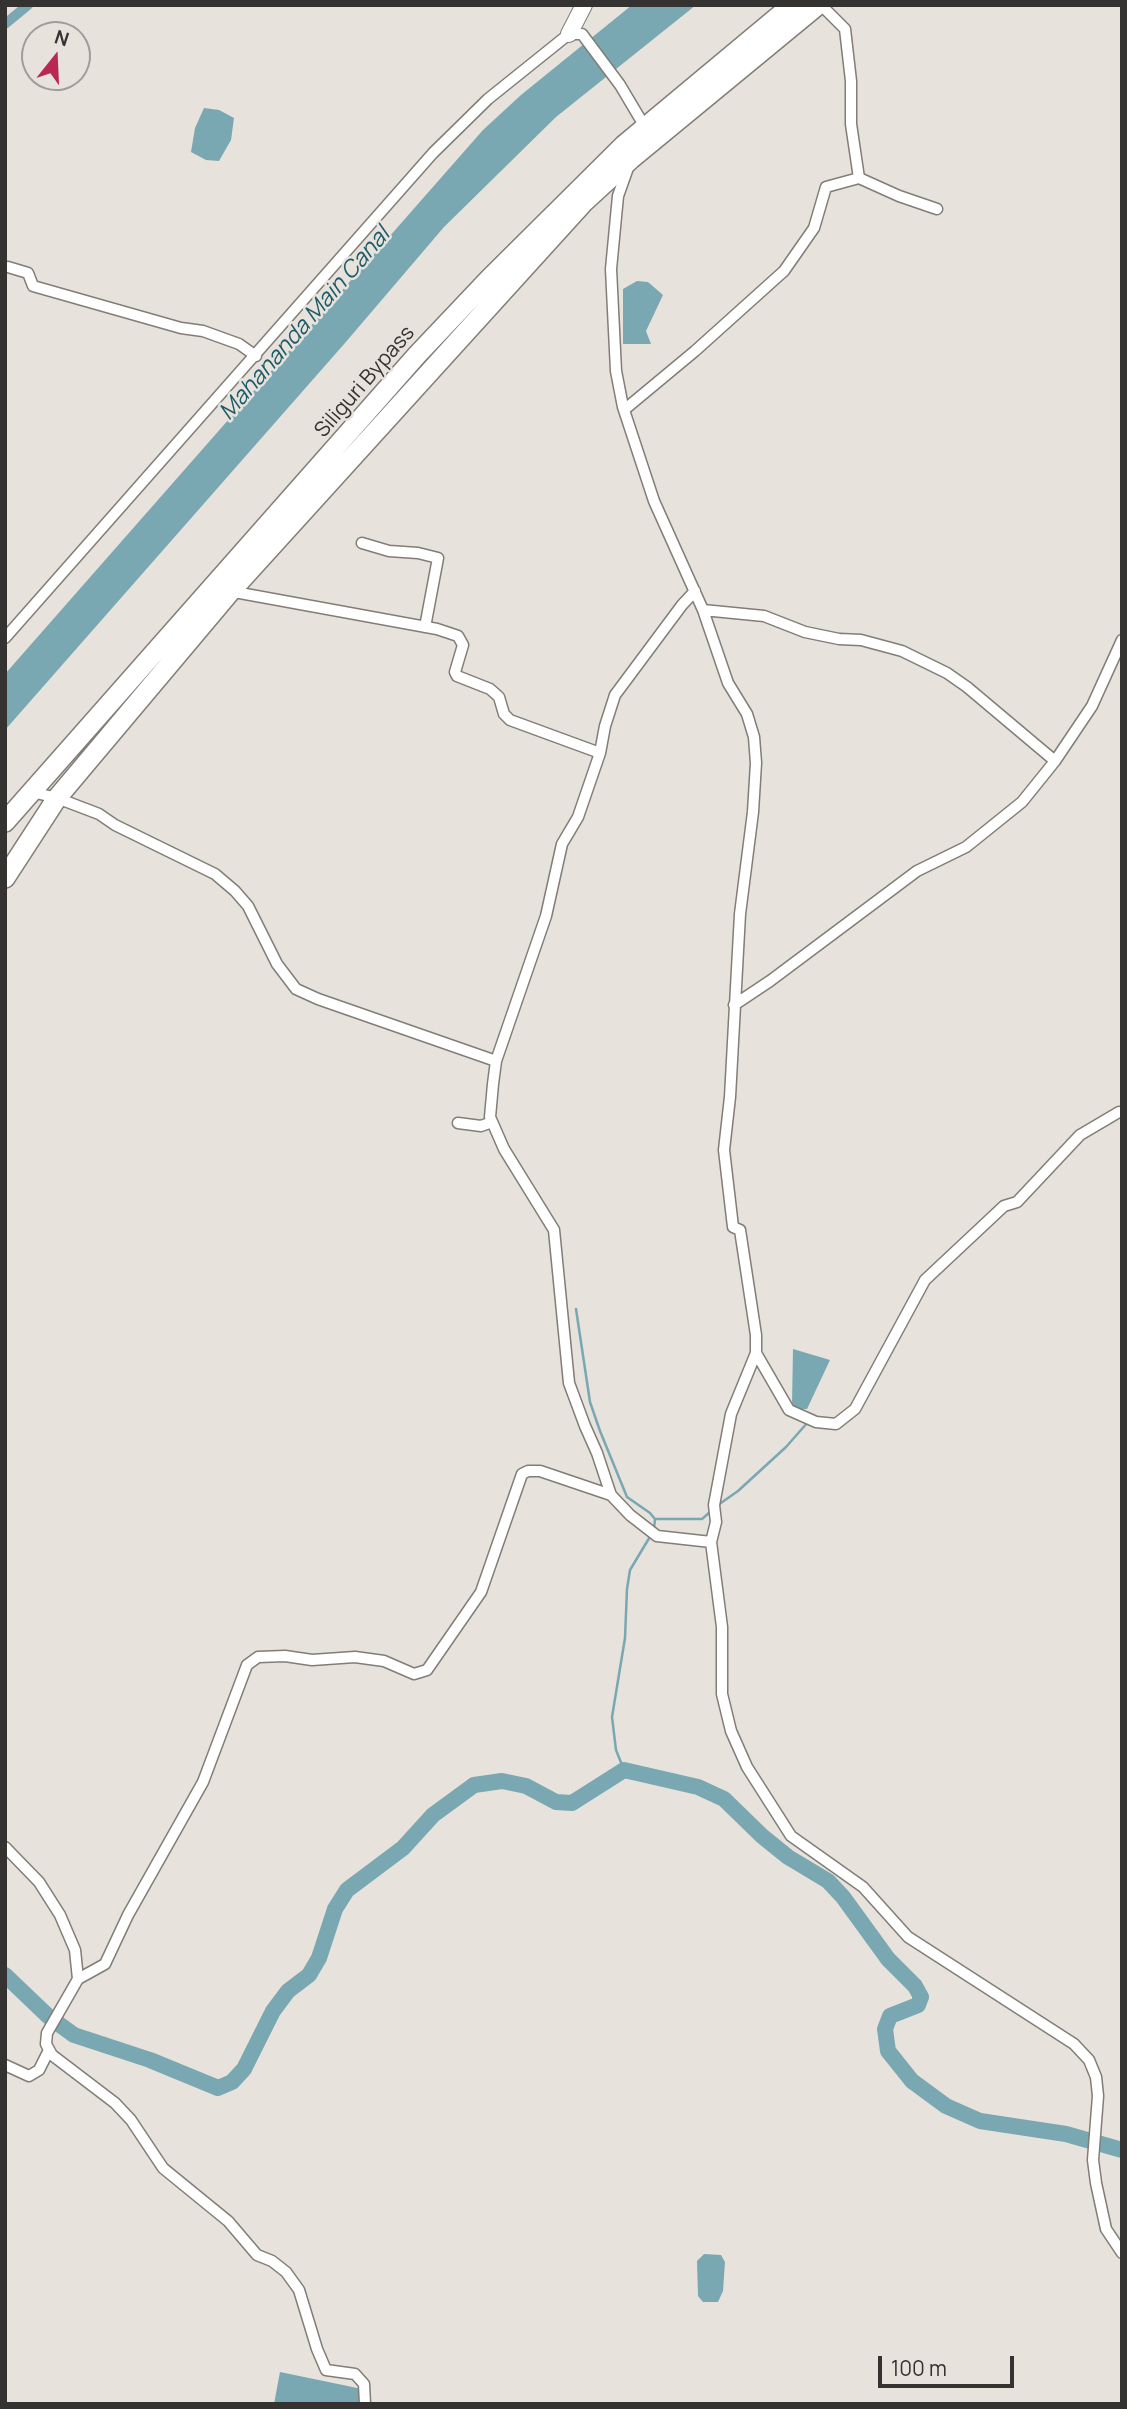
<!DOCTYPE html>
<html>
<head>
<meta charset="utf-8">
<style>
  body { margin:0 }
  #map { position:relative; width:1127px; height:2409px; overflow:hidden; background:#e7e2dc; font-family:Manrope,sans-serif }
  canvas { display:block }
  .frame { position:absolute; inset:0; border:7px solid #353331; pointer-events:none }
  .north { position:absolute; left:21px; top:21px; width:70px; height:70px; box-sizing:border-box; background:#e7e2dc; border:2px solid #a09c98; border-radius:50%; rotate:18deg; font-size:19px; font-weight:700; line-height:28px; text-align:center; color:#353331 }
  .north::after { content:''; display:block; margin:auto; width:24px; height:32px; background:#b82853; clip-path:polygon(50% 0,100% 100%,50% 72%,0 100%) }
  .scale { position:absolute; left:878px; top:2356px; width:136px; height:32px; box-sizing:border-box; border:4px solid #353331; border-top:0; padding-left:9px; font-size:21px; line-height:24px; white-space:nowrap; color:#353331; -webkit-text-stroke:5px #e7e2dc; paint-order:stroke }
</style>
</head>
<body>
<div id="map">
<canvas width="1127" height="2409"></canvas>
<div class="frame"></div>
<div class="north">N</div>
<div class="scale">100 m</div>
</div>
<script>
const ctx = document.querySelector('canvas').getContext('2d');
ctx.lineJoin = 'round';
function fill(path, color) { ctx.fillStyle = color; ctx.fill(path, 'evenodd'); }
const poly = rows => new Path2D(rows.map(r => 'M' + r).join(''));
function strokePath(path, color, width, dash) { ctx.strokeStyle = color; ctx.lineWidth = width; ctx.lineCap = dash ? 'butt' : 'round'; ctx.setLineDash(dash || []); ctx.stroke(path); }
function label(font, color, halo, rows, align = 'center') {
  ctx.font = font + ' Manrope,sans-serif'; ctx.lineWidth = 5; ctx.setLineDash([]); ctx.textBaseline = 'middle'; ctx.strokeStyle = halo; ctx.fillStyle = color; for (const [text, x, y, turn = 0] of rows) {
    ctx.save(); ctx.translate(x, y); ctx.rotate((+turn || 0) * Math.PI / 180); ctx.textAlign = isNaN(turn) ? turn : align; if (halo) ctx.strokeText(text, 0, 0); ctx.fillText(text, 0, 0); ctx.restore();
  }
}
fill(poly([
  [632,5,696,5,556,117,444,227,345,343,5,730,5,674,483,130,521,95],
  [204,108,219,110,234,118,231,140,219,161,206,160,191,152,195,128],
  [637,281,648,282,663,295,646,331,651,344,623,344,623,289],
  [793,1349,830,1360,807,1409,798,1409,792,1405],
  [704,2254,721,2255,725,2262,723,2291,718,2302,703,2302,698,2296,697,2261],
  [280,2372,362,2389,359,2404,274,2404]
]), '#79a7b2');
strokePath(poly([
  [576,1309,590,1402,600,1431,627,1497,650,1513,655,1519,654,1529],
  [718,1505,738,1491,786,1447,808,1422],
  [655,1519,702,1519,710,1512],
  [624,1770,616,1750,612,1717,625,1638,627,1589,630,1570,651,1535]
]), '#79a7b2', 2.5);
strokePath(poly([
  [5,24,28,5]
]), '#79a7b2', 10);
strokePath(poly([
  [5,1975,49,2017,74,2035,150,2060,218,2088,232,2082,244,2069,273,2011,288,1991,309,1975,319,1958,335,1909,347,1890,403,1848,433,1815,474,1785,502,1781,526,1786,556,1802,572,1803,624,1770,698,1787,724,1799,762,1836,788,1857,828,1881,843,1897,888,1959,915,1986,921,1997,918,2005,890,2016,885,2029,888,2051,912,2081,946,2106,980,2121,1066,2134,1122,2150]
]), '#79a7b2', 16);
const street = poly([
  [821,5,845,29,851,81,851,124,859,178,899,196,937,209],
  [629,165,618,196,611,269,616,371,623,407,654,501,703,610,728,683,747,714,754,737,756,763,753,812,740,914,730,1097,724,1150,733,1227,740,1230,756,1335,756,1353,731,1414,714,1505,716,1522,711,1542,722,1627,722,1694,731,1731,747,1767,791,1836,863,1887,908,1937,1074,2044,1089,2060,1096,2077,1098,2096,1093,2160,1096,2183,1106,2229,1122,2253],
  [8,267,28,273,33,286,181,328,203,331,239,344,256,356],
  [624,410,695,351,784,271,814,228,826,187,859,178],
  [362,543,389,551,418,553,438,558,425,627],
  [229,591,437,629,458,636,463,645,455,672,457,676,490,689,499,697,504,714,510,720,600,753],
  [703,610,764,616,805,632,839,639,861,640,902,651,947,673,967,687,1055,761],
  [5,638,433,153,488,99,569,34,582,34,620,85,645,127],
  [32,792,57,798,99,814,115,825,215,874,235,891,248,906,277,964,296,989,318,999,496,1061],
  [734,1005,770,981,917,871,966,847,1022,802,1055,761,1092,706,1122,640],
  [458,1123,481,1126,492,1122],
  [756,1353,789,1410,816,1422,836,1424,855,1409,925,1280,1004,1206,1017,1202,1080,1135,1119,1112],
  [611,1495,597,1453,585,1426,569,1383,554,1230,504,1149,490,1117,493,1084,496,1061,546,916,562,844,578,817,600,753,605,726,615,695,682,605,695,591],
  [5,1847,39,1882,60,1915,75,1950,78,1979,47,2033,46,2044,52,2055,115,2103,131,2120,163,2168,228,2221,257,2255,272,2261,286,2272,299,2290,317,2349,326,2370,355,2374,364,2384,365,2404],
  [78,1979,105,1964,128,1915,203,1782,247,1665,258,1657,285,1656,312,1660,355,1657,384,1661,414,1674,427,1670,481,1592,522,1474,528,1471,540,1471,611,1495,630,1515,657,1536,711,1542],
  [5,2065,29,2076,39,2070,49,2050]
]);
const secondary = poly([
  [569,34,584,5]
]);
const highway = poly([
  [5,822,417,355,489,279,624,145,792,5],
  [5,878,57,798,231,591,583,203,631,159,818,5]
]);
strokePath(street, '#817d77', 13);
strokePath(secondary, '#817d77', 18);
strokePath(highway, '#817d77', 22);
strokePath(street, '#fff', 10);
strokePath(secondary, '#fff', 16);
strokePath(highway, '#fff', 19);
label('21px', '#353331', '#e7e2dc', [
  ["Siliguri Bypass",365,382,-49]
]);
label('italic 23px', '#1c5b68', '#e7e2dc', [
  ["Mahananda Main Canal",305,324,-49]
]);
</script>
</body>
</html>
